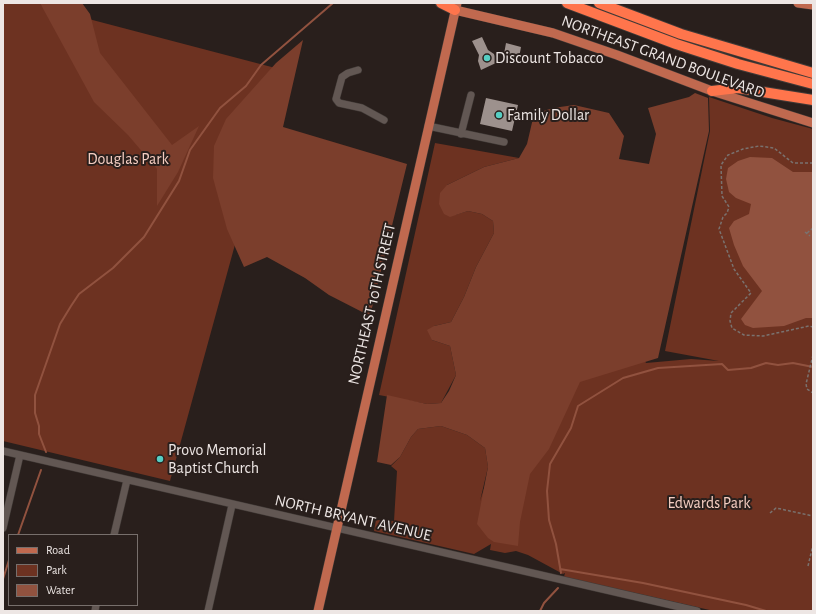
<!DOCTYPE html>
<html>
<head>
<meta charset="utf-8">
<style>
  body { margin:0 }
  #map { position:relative; width:816px; height:614px; overflow:hidden; background:#291f1c; font-family:"Alegreya Sans",sans-serif }
  canvas { display:block }
  .frame { position:absolute; inset:0; border:4px solid #ede6e4; pointer-events:none }
  .legend { position:absolute; left:8px; top:534px; width:130px; height:72px; box-sizing:border-box; background:#291f1c; border:1px solid #776f6c; margin:0; padding:5px 7px; list-style:none; font-size:12px; color:#ede6e4 }
  .legend li { display:flex; align-items:center; gap:8px; height:20px }
  .legend b { width:20px; border:1px solid #776f6c }
</style>
</head>
<body>
<div id="map">
<canvas width="816" height="614"></canvas>
<div class="frame"></div>
<ul class="legend">
<li><b style="height:5px;background:#c0694f"></b>Road</li>
<li><b style="height:11px;background:#6d3221"></b>Park</li>
<li><b style="height:11px;background:#91523f"></b>Water</li>
</ul>
</div>
<script>
const ctx = document.querySelector('canvas').getContext('2d');
ctx.lineJoin = 'round';
function fill(path, color) { ctx.fillStyle = color; ctx.fill(path, 'evenodd'); }
const poly = rows => new Path2D(rows.map(r => 'M' + r).join(''));
function strokePath(path, color, width, dash) { ctx.strokeStyle = color; ctx.lineWidth = width; ctx.lineCap = dash ? 'butt' : 'round'; ctx.setLineDash(dash || []); ctx.stroke(path); }
function label(font, color, halo, rows, align = 'center') {
  ctx.font = font + ' "Alegreya Sans",sans-serif'; ctx.lineWidth = 4; ctx.setLineDash([]); ctx.textBaseline = 'middle'; ctx.strokeStyle = halo; ctx.fillStyle = color; for (const [text, x, y, turn = 0] of rows) {
    ctx.save(); ctx.translate(x, y); ctx.rotate((+turn || 0) * Math.PI / 180); ctx.textAlign = isNaN(turn) ? turn : align; if (halo) ctx.strokeText(text, 0, 0); ctx.fillText(text, 0, 0); ctx.restore();
  }
}
fill(poly([
  [3,3,40,3,43,7,283,70,170,481,3,441],
  [709,97,772,118,813,129,813,611,714,611,564,577,565,573,563,574,528,555,516,551,505,553,490,550,491,544,474,554,374,531,376,520,394,521,397,471,391,466,400,457,411,437,418,429,441,426,467,435,485,448,488,467,480,501,487,479,628,329,646,363,691,359,719,361,665,351,710,131],
  [435,143,519,158,484,167,447,185,455,215,468,211,482,214,493,221,494,233,476,267,464,297,451,322,434,326,432,340,450,346,456,375,441,403,427,404,379,395]
]), '#6d3221');
fill(poly([
  [40,3,82,3,90,14,100,53,172,145,199,126,178,172,157,206,157,169,128,135,94,102],
  [303,40,283,127,407,164,370,316,329,295,305,278,267,257,244,267,227,229,213,178,214,146,226,119,276,63],
  [695,93,708,98,709,131,658,358,580,382,549,449,530,474,520,522,518,546,494,542,488,538,477,524,488,467,485,448,467,435,441,426,418,429,411,437,400,457,391,465,377,462,387,395,427,404,441,403,449,391,456,375,450,346,432,340,427,330,434,326,451,322,464,297,476,267,494,233,493,221,482,214,468,211,450,217,444,214,439,204,440,193,447,185,484,167,519,158,527,144,534,114,553,108,574,105,609,113,624,136,619,159,649,164,656,134,648,108,689,97]
]), '#7b3e2c');
fill(poly([
  [750,157,772,158,793,172,813,172,813,318,806,318,784,326,753,328,745,325,741,319,762,291,743,266,734,245,729,228,734,221,749,214,751,204,736,198,729,192,726,179,728,168,738,161]
]), '#91523f');
strokePath(poly([
  [46,452,39,434,39,426,35,413,35,395,60,324,71,306,79,294,113,268,144,237,179,181,190,150,220,108,246,86,261,65,333,3],
  [18,535,41,470],
  [560,569,643,583,746,605,766,611],
  [561,573,556,544,549,520,547,491,550,464,571,428,578,406,623,378,658,368,722,364,728,370,751,368,766,363,778,365,793,363,813,367],
  [3,579,9,560],
  [540,611,544,603,558,588]
]), '#91523f', 2);
fill(poly([
  [482,37,488,50,494,54,498,62,481,70,478,61,479,55,472,41],
  [506,43,521,47,519,58,504,54],
  [486,98,518,105,512,131,480,124]
]), '#9d918d');
const minor = poly([
  [358,70,348,73,342,77,336,99,339,103,362,108,384,120],
  [428,126,504,142],
  [461,134,471,95],
  [3,451,697,611],
  [3,528,20,455],
  [114,535,127,480],
  [95,611,96,605],
  [208,611,232,505]
]);
const major = poly([
  [798,3,813,5],
  [455,10,553,33,617,55,712,91,813,123],
  [318,611,457,3]
]);
const highway = poly([
  [441,3,455,10],
  [567,3,676,44,738,64,813,84],
  [599,3,681,34,813,73],
  [712,91,738,88,813,100]
]);
strokePath(minor, '#413a37', 8);
strokePath(major, '#413a37', 10);
strokePath(highway, '#413a37', 12);
strokePath(poly([
  [813,163,793,163,774,148,759,146,743,149,728,155,721,165,722,196,729,207,727,213,723,217,719,229,734,269,751,293,731,313,730,321,732,328,744,335,763,336,809,326,813,327],
  [805,232,810,236],
  [807,233,813,228],
  [813,355,806,384,807,389,813,393],
  [770,513,776,508,813,516],
  [808,566,813,545]
]), '#7a726f', 1.5, [3, 2]);
strokePath(minor, '#625753', 7);
strokePath(major, '#c0694f', 9);
strokePath(highway, '#ff754c', 10);
for (const [x, y, r, color] of [
  [487,58,4,"#56cec3"],
  [499,115,4,"#56cec3"],
  [160,459,4,"#56cec3"]
]) { const dot = new Path2D(); dot.arc(x, y, r, 0, 2 * Math.PI); ctx.fillStyle = color; ctx.fill(dot); strokePath(dot, '#291f1c', 1.5); }
label('16px', '#ede6e4', '#291f1c', [
  ["NORTHEAST GRAND BOULEVARD",663,57,20],
  ["NORTHEAST 10TH STREET",372,304,-77],
  ["NORTH BRYANT AVENUE",353,518,13]
]);
label('16px', '#ede6e4', '#291f1c', [
  ["Discount Tobacco",495,58],
  ["Family Dollar",507,115],
  ["Provo Memorial",168,450],
  ["Baptist Church",168,468]
], 'left');
label('16px', '#f4cdc1', '#291f1c', [
  ["Douglas Park",128,159],
  ["Edwards Park",709,503]
]);
</script>
</body>
</html>
